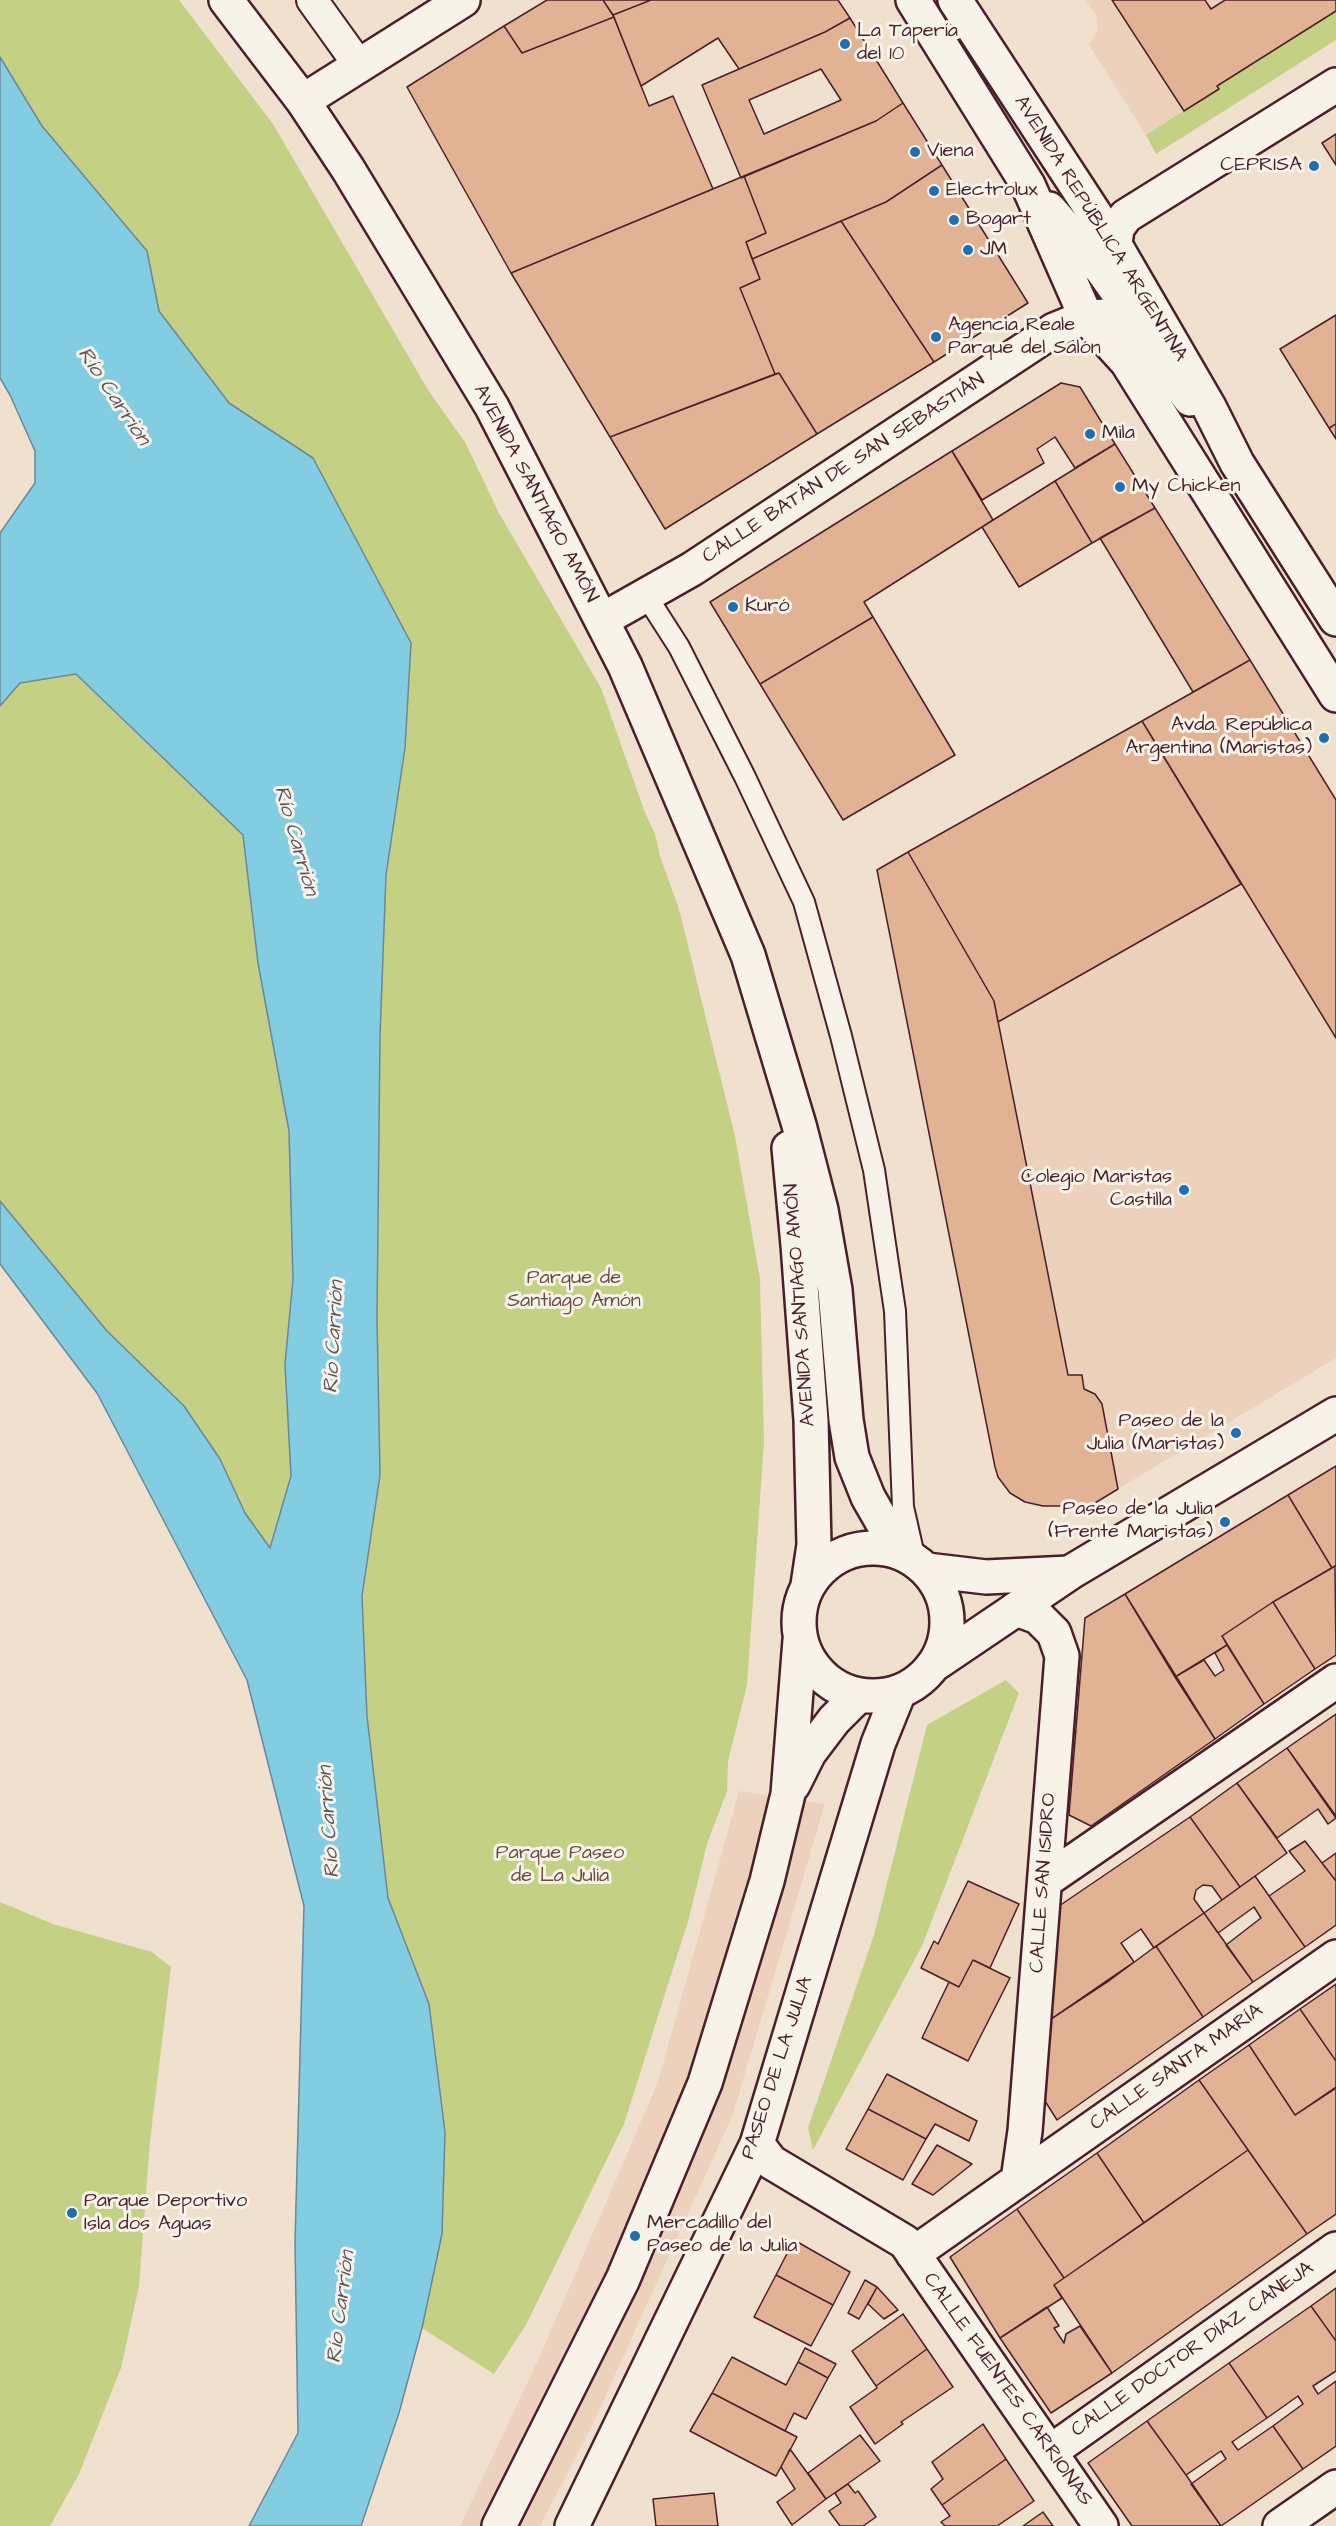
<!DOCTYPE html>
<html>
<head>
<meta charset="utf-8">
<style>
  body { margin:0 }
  canvas { display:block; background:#f0e0ce }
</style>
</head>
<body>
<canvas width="1336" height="2526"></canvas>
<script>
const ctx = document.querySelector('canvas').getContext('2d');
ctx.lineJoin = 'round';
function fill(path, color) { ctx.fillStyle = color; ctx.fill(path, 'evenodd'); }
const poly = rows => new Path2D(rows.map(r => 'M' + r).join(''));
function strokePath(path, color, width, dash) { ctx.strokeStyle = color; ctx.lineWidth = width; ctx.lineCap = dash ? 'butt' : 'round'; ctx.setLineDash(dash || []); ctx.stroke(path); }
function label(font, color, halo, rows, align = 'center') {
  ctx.font = font + ' "Architects Daughter",sans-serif'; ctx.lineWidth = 6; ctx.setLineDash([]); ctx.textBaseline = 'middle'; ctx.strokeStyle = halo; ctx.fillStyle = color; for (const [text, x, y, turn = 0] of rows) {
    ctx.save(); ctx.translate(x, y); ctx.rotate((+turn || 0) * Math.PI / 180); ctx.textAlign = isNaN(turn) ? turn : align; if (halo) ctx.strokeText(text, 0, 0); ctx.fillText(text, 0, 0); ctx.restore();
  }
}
fill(poly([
  [1086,0,1336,0,1336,11,1217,85,1219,89,1146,135,1089,45,1098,30,1096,15],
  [1250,660,1336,800,1336,1358,1118,1489,1102,1404,1095,1394,1084,1389,1082,1375,1068,1375,994,1001,908,852],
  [739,1791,825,1804,733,2114,592,2426,540,2526,460,2526,539,2358,658,2082]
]), '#ecd2bc');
fill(poly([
  [0,0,179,0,273,124,428,390,465,442,499,513,601,688,644,810,655,834,660,856,679,909,735,1136,760,1279,764,1442,747,1685,728,1761,727,1791,707,1844,689,1918,624,2124,526,2325,494,2374,422,2328,442,2234,443,2190,428,2001,388,1899,367,1716,362,1596,380,1475,377,1318,380,1036,386,875,405,748,411,643,313,458,229,403,159,311,147,251,42,126,0,57],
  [1336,11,1336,40,1156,154,1146,135,1218,89,1217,86],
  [75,674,243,834,258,963,289,1130,293,1279,285,1364,291,1476,270,1549,245,1513,220,1459,184,1406,107,1331,0,1201,0,706,20,683],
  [1006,1680,1019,1693,922,1946,813,2150,808,2128,874,1935,927,1725],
  [0,1902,53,1924,152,1952,171,1967,150,2141,139,2286,121,2368,79,2474,50,2526,0,2526]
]), '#c4d185');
const water = poly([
  [0,57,42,126,147,251,159,311,229,403,313,458,411,643,405,748,386,875,380,1036,377,1318,380,1475,362,1596,367,1716,388,1898,429,2004,445,2132,442,2234,422,2328,399,2413,361,2526,249,2526,298,2433,295,2242,304,1906,247,1680,97,1393,0,1264,0,1201,107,1331,184,1406,220,1459,245,1513,270,1548,291,1476,285,1364,293,1279,289,1131,258,963,243,835,76,674,20,683,0,706,0,533,35,483,35,451,10,395,0,378,0,57]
]);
fill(water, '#82cde2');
strokePath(water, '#6c8799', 1.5);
const building = poly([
  [547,0,603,0,614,17,522,53,504,26,547,0],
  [603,0,651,0,613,15,603,0],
  [651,0,838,0,850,18,825,32,739,69,718,38,641,86,613,15,651,0],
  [1112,0,1205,0,1211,9,1225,0,1336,0,1336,11,1217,86,1219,89,1184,111,1112,0],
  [614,17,649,106,673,96,713,189,511,273,407,87,504,26,522,53,614,17],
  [850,18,903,103,876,121,741,178,702,85,825,32,850,18],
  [821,69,841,100,764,134,749,100,821,69],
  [903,103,942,165,886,202,752,259,746,242,766,233,744,176,876,121,903,103],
  [1336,134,1336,165,1322,143,1336,134],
  [942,165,1028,303,934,362,841,221,886,202,942,165],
  [744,176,766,233,746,242,760,279,740,288,775,374,610,437,511,273,744,176],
  [841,221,934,362,817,434,779,373,775,374,740,288,760,279,752,259,841,221],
  [1336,315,1336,424,1329,428,1280,349,1336,315],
  [779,373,817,434,665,529,610,437,779,373],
  [1061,383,1080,387,1115,444,1075,468,1055,437,1037,449,1044,463,982,500,952,451,1061,383],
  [1336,424,1336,439,1329,428,1336,424],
  [1115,444,1155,508,1092,543,1055,481,1115,444],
  [952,451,993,520,864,602,873,617,760,684,710,602,952,451],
  [1055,481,1092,543,1019,587,982,527,1055,481],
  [1155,508,1250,660,1193,692,1100,538,1155,508],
  [873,617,955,755,843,820,760,684,873,617],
  [1250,660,1336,800,1336,1038,1142,721,1250,660],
  [1142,721,1241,884,998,1022,994,1001,908,852,1142,721],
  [908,852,994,1001,1068,1375,1082,1375,1084,1389,1095,1394,1102,1404,1118,1489,1090,1506,1043,1506,1025,1502,1010,1493,998,1477,995,1467,877,870,908,852],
  [1336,1466,1336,1565,1332,1568,1288,1495,1336,1466],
  [1288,1495,1332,1568,1273,1602,1222,1636,1227,1645,1175,1677,1125,1594,1288,1495],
  [1335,1566,1336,1655,1315,1669,1273,1602,1335,1566],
  [1125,1594,1215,1739,1091,1826,1069,1815,1085,1618,1125,1594],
  [1273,1602,1315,1669,1264,1704,1222,1636,1273,1602],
  [1227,1645,1264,1704,1215,1739,1175,1677,1204,1660,1215,1676,1224,1670,1215,1653,1227,1645],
  [1336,1714,1336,1816,1287,1748,1336,1714],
  [1287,1748,1336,1818,1328,1824,1318,1809,1277,1838,1237,1783,1287,1748],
  [1237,1783,1287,1853,1240,1887,1190,1817,1237,1783],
  [1190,1817,1240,1887,1222,1900,1212,1886,1203,1885,1196,1890,1194,1899,1204,1913,1154,1948,1141,1929,1121,1943,1134,1962,1051,2019,1059,1906,1190,1817],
  [1305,1841,1336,1881,1336,1925,1305,1947,1269,1896,1305,1871,1289,1851,1305,1841],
  [1336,1853,1336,1881,1322,1863,1336,1853],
  [1255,1876,1305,1947,1253,1982,1226,1945,1261,1918,1254,1907,1218,1933,1204,1913,1255,1876],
  [968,1881,1019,1904,990,1968,973,1960,959,1987,921,1968,934,1941,938,1944,968,1881],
  [1204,1913,1253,1982,1203,2017,1156,1946,1204,1913],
  [1156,1946,1203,2017,1057,2120,1045,2101,1051,2019,1110,1980,1156,1946],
  [973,1960,1010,1978,968,2061,922,2038,949,1982,959,1987,973,1960],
  [1336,1984,1336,2061,1300,2009,1336,1984],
  [1300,2009,1336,2061,1336,2087,1295,2115,1249,2045,1300,2009],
  [1249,2045,1295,2115,1336,2088,1336,2214,1307,2234,1199,2080,1249,2045],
  [887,2074,977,2121,969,2141,935,2124,926,2139,868,2109,887,2074],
  [1199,2080,1248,2150,1144,2223,1097,2153,1199,2080],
  [868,2109,926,2139,903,2180,846,2149,868,2109],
  [937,2145,972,2164,933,2195,912,2184,937,2145],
  [1248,2150,1307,2234,1112,2373,1054,2285,1248,2150],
  [1097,2153,1144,2223,1064,2278,1017,2209,1097,2153],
  [1017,2209,1064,2278,1054,2285,1062,2298,1000,2338,950,2257,1017,2209],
  [794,2240,850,2272,833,2305,776,2275,794,2240],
  [776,2275,833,2305,811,2346,754,2317,776,2275],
  [865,2280,877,2287,859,2319,848,2313,865,2280],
  [877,2287,898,2310,884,2319,868,2304,877,2287],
  [1336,2288,1336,2341,1311,2306,1336,2288],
  [1311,2306,1336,2341,1336,2371,1313,2386,1318,2394,1336,2381,1336,2446,1303,2469,1273,2426,1303,2404,1298,2396,1267,2418,1229,2363,1311,2306],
  [1047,2307,1059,2326,1054,2328,1064,2343,1066,2334,1080,2326,1112,2373,1051,2413,1000,2338,1047,2307],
  [903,2314,927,2349,876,2386,852,2351,903,2314],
  [805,2348,836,2364,828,2378,798,2362,805,2348],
  [927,2349,953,2387,901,2422,903,2424,875,2444,850,2407,877,2388,876,2386,927,2349],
  [732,2357,786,2385,798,2362,828,2378,806,2419,794,2413,785,2431,712,2393,732,2357],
  [1229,2363,1267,2418,1232,2442,1238,2450,1273,2426,1303,2469,1221,2526,1191,2484,1226,2459,1221,2451,1186,2475,1147,2421,1229,2363],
  [712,2393,797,2437,776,2476,690,2431,712,2393],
  [1147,2421,1186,2475,1221,2526,1132,2526,1088,2463,1147,2421],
  [983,2424,1006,2459,942,2505,931,2489,943,2479,932,2462,983,2424],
  [860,2435,880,2461,826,2499,808,2473,860,2435],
  [790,2449,826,2499,792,2525,777,2502,795,2489,781,2467,790,2449],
  [1006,2459,1034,2501,997,2526,945,2526,941,2522,950,2516,942,2505,1006,2459],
  [848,2484,855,2493,858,2491,876,2517,863,2526,840,2526,829,2511,841,2503,835,2493,848,2484],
  [714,2493,718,2526,656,2526,653,2499,714,2493],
  [1043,2512,1053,2526,1023,2526,1043,2512]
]);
fill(building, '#e1b293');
strokePath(building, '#4a1f2b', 1.5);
const service = poly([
  [645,598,654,608,679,647,745,777,804,902,841,1036,874,1170,895,1311,903,1507,915,1560]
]);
const pedestrian = poly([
  [312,0,358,64]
]);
const minor = poly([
  [913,0,1028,185,1086,317,1127,362,1336,695],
  [1049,209,1102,270,1119,294,1138,328],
  [1115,245,1117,228,1126,216,1336,85],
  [602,620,692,569,1054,330,1086,317,1108,316,1125,319,1138,328,1190,399],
  [1016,1609,1038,1617,1054,1633,1062,1656,1025,2131,1018,2180],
  [1045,1881,1336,1681],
  [757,2144,771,2162,905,2242,1101,2526],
  [913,2254,1336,1957],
  [1050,2452,1336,2249],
  [572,2526,757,2144,878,1744,899,1692],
  [1280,2526,1336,2487]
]);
const tertiary = poly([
  [226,0,303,101,348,169,492,407,625,666,748,955,799,1125,821,1210,835,1290,846,1420,852,1457,868,1497,899,1551],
  [303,101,463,0],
  [789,1148,798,1245,811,1420,814,1545,808,1585],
  '799 1622a74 74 0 1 1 148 0a74 74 0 1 1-148 0Z',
  [927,1570,986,1577,1069,1573],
  [935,1664,1071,1572,1336,1414],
  [793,1785,809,1753,834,1720,859,1695],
  [499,2526,623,2279,705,2083,767,1881,788,1794,800,1640]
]);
const secondary = poly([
  [955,0,1115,245,1209,407,1237,463,1336,619]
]);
strokePath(service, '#4a1f2b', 24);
strokePath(pedestrian, '#4a1f2b', 34);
strokePath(minor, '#4a1f2b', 38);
strokePath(tertiary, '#4a1f2b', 38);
strokePath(secondary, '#4a1f2b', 38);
strokePath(service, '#f7f3e8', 20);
strokePath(pedestrian, '#f7f3e8', 30);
strokePath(minor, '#f7f3e8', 33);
strokePath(tertiary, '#f7f3e8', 33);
strokePath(secondary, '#f7f3e8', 33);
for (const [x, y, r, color] of [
  [845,44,6,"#1f6fb2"],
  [915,152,6,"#1f6fb2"],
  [1314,166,6,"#1f6fb2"],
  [934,191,6,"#1f6fb2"],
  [954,220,6,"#1f6fb2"],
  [968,250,6,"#1f6fb2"],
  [936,337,6,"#1f6fb2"],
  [1090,434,6,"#1f6fb2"],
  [1120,487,6,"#1f6fb2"],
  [733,607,6,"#1f6fb2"],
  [1324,738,6,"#1f6fb2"],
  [1184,1190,6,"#1f6fb2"],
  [1236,1433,6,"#1f6fb2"],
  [1225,1522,6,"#1f6fb2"],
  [72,2213,6,"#1f6fb2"],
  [635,2236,6,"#1f6fb2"]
]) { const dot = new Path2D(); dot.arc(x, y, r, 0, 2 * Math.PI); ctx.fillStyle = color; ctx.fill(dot); strokePath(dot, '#f7f3e8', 2); }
label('20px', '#4a1f2b', '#f7f3e8', [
  ["La Tapería",857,32],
  ["del 10",857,55],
  ["Viena",927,152],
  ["CEPRISA",1302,166,"right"],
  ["Electrolux",946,191],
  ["Bogart",966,220],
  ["JM",980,250],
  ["Agencia Reale",948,326],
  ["Parque del Salón",948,349],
  ["Mila",1102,434],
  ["My Chicken",1132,487],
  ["Kuró",745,607],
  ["Avda. República",1312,726,"right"],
  ["Argentina (Maristas)",1312,749,"right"],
  ["Colegio Maristas",1172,1178,"right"],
  ["Castilla",1172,1201,"right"],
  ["Paseo de la",1224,1422,"right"],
  ["Julia (Maristas)",1224,1445,"right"],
  ["Paseo de la Julia",1213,1510,"right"],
  ["(Frente Maristas)",1213,1533,"right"],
  ["Parque Deportivo",84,2202],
  ["Isla dos Aguas",84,2225],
  ["Mercadillo del",647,2224],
  ["Paseo de la Julia",647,2247]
], 'left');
label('20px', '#4a1f2b', '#f7f3e8', [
  ["AVENIDA REPÚBLICA ARGENTINA",1100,229,58],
  ["CALLE BATÁN DE SAN SEBASTIÁN",844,469,-33],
  ["AVENIDA SANTIAGO AMÓN",535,494,62],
  ["AVENIDA SANTIAGO AMÓN",801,1305,-94],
  ["CALLE SAN ISIDRO",1044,1883,-86],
  ["PASEO DE LA JULIA",778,2068,-72],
  ["CALLE SANTA MARÍA",1177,2068,-35],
  ["CALLE DOCTOR DÍAZ CANEJA",1193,2350,-35],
  ["CALLE FUENTES CARRIONAS",1007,2390,55]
]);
label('20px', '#684c42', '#f7f3e8', [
  ["Parque de",574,1279],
  ["Santiago Amón",574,1302],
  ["Parque Paseo",560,1854],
  ["de La Julia",560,1877]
]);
label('italic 21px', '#5b5362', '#f7f3e8', [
  ["Río Carrión",113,397,56],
  ["Río Carrión",295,841,74],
  ["Río Carrión",335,1337,-87],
  ["Río Carrión",330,1822,-94],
  ["Río Carrión",342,2307,-83]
]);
</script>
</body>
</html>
